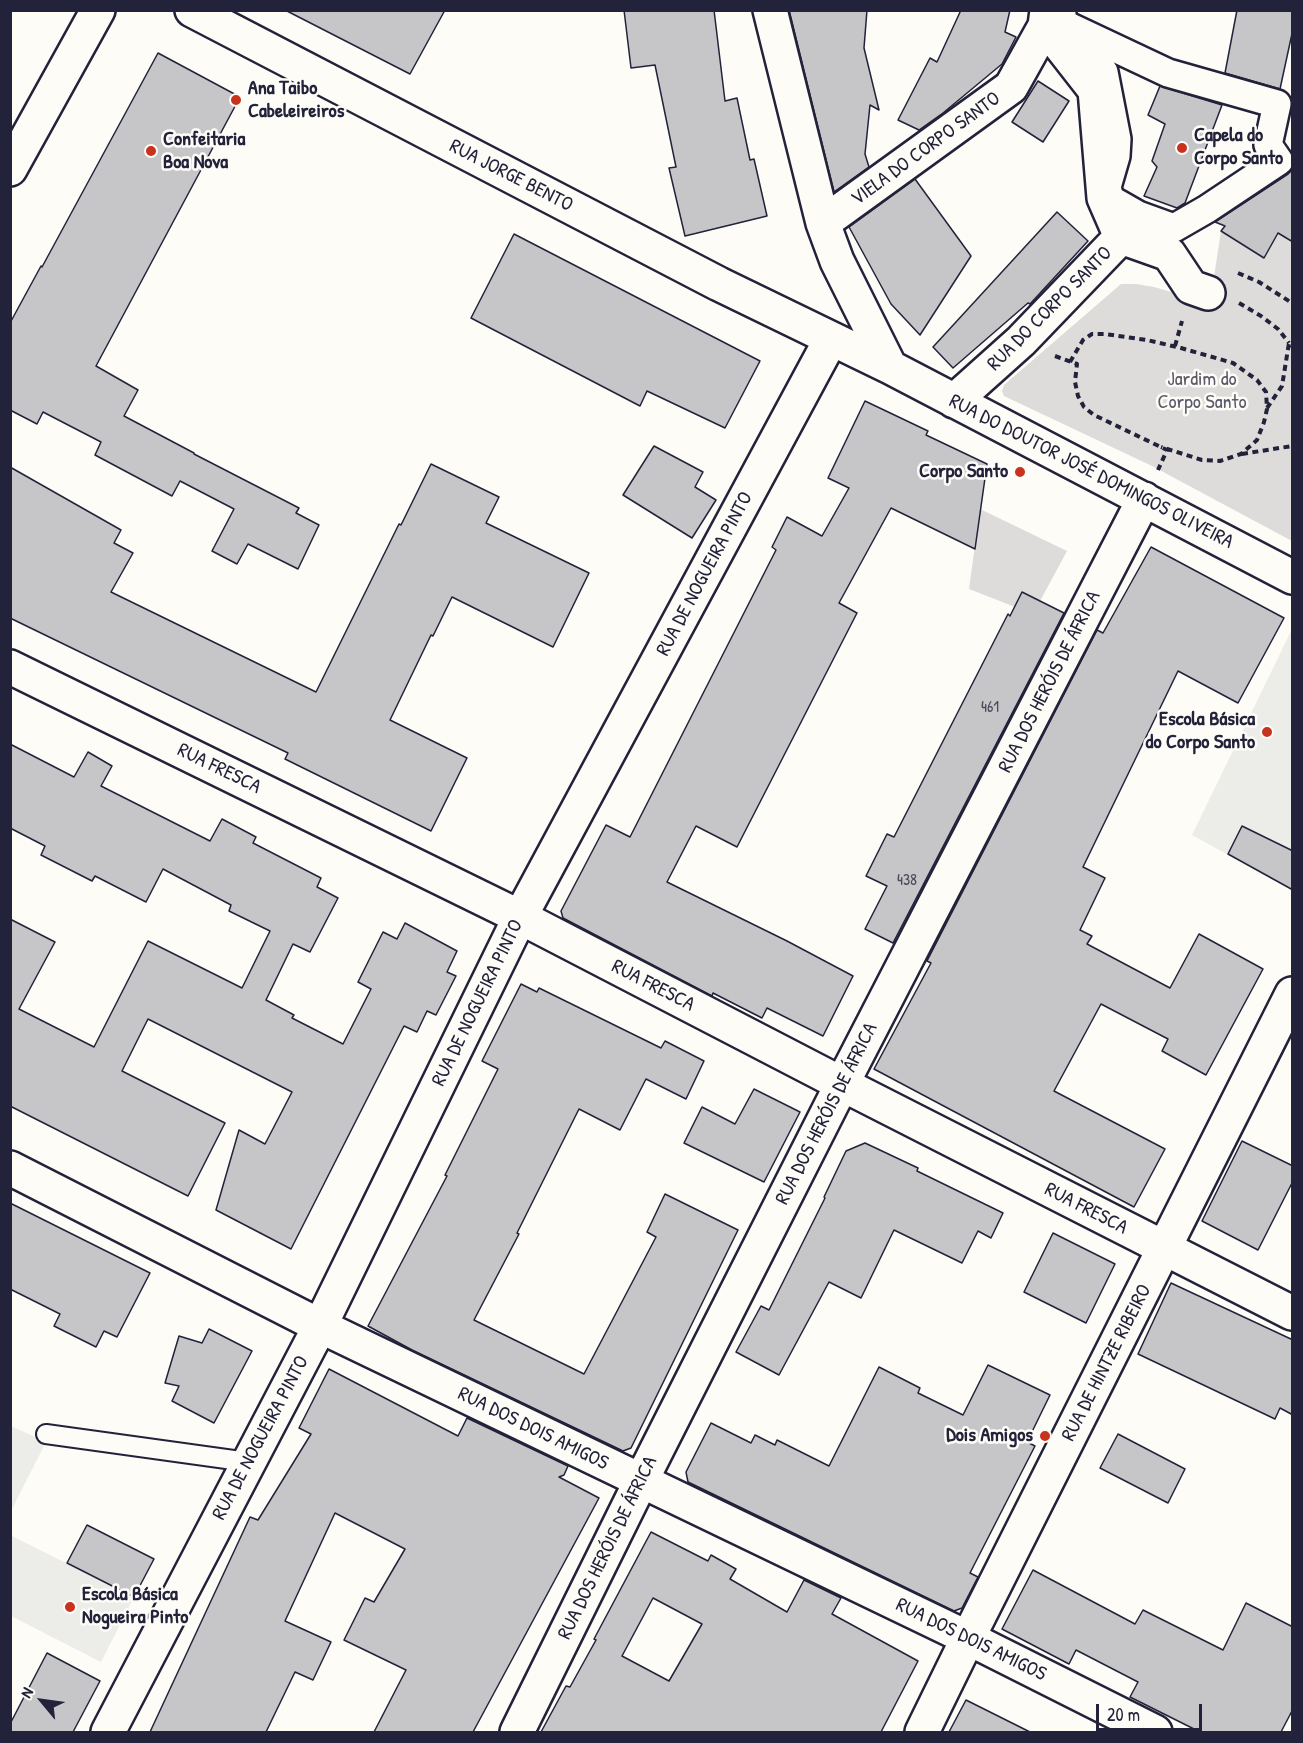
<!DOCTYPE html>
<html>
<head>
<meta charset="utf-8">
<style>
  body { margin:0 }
  #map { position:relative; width:1303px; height:1743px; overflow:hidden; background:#fdfcf7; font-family:"Patrick Hand",sans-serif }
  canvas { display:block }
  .frame { position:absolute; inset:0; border:12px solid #22223b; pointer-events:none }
  .north { position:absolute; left:12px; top:1671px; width:60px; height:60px; -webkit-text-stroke:4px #fdfcf7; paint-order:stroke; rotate:299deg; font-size:16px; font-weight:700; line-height:24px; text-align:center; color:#22223b }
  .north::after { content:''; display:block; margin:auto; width:21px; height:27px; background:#22223b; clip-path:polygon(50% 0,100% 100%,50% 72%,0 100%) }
  .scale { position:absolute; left:1096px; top:1704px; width:106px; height:27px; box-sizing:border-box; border:3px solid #22223b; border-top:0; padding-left:8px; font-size:18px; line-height:21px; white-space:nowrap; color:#22223b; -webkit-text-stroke:4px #fdfcf7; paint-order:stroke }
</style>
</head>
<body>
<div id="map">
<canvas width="1303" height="1743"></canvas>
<div class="frame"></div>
<div class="north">N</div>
<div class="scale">20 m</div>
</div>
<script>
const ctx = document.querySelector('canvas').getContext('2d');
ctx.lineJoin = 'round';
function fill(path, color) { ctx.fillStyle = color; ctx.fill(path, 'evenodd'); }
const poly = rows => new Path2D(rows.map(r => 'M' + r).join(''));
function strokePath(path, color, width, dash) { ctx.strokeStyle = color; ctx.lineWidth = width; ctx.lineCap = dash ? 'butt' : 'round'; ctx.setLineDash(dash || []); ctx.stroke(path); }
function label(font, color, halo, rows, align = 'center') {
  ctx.font = font + ' "Patrick Hand",sans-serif'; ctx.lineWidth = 5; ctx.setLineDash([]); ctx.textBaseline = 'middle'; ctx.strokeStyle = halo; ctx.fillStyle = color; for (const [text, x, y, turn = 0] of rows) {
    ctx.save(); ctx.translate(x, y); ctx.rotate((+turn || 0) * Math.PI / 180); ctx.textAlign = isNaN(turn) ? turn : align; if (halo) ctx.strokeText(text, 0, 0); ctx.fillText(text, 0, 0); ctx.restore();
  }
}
fill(poly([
  [1292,629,1292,890,1192,835],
  [11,1426,46,1442,11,1511],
  [10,1535,134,1597,101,1662,11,1616]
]), '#ecece9');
fill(poly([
  [1221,231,1264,258,1278,233,1292,241,1292,541,1152,466,1004,396,1002,391,1004,385,1121,284,1136,284,1154,287,1210,303],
  [980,509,1067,551,1033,614,969,589]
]), '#dddcdb');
const building = poly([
  [285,10,445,10,410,74,285,10],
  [624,10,714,10,725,101,737,98,750,160,754,159,767,216,685,236,669,168,676,167,655,65,631,68,624,10],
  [789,10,867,10,864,48,879,110,870,105,865,154,869,167,834,192,789,10],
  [961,10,1010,10,1005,32,1016,37,1002,64,943,113,919,130,898,120,930,58,937,62,961,10],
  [1237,10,1293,10,1293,29,1280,89,1225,73,1237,10],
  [158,53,240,97,96,366,138,390,124,416,194,453,194,454,299,508,296,513,319,525,298,569,248,544,237,564,212,551,234,509,180,481,172,496,95,455,101,442,43,412,37,424,10,410,10,323,41,266,42,267,158,53],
  [1038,81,1069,101,1043,142,1012,122,1038,81],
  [1160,86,1222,105,1185,203,1177,208,1144,196,1157,167,1152,161,1165,124,1148,115,1160,86],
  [1293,169,1293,242,1278,233,1264,258,1221,231,1225,226,1215,222,1288,174,1293,169],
  [915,179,971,256,920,335,891,304,849,227,915,179],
  [1057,212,1088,241,1030,304,1028,303,953,368,933,347,1057,212],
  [514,234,760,361,725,428,647,391,640,406,471,318,514,234],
  [865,401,928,431,926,435,987,464,975,549,891,508,839,603,857,613,737,847,696,826,667,882,787,941,853,976,823,1036,767,1008,762,1018,713,993,712,996,563,918,561,911,606,825,630,837,776,550,772,547,787,517,822,536,849,488,828,478,865,401],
  [654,446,703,472,695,487,716,500,692,538,623,495,654,446],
  [431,464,499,497,486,523,589,573,553,647,452,597,433,636,431,635,390,720,467,758,431,831,285,759,288,753,10,618,10,467,121,530,114,543,133,553,111,592,316,692,399,524,401,525,431,464],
  [1151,547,1284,618,1238,703,1178,671,1083,867,1105,878,1080,930,1092,936,1087,944,1170,988,1199,934,1263,969,1206,1075,1162,1051,1168,1039,1101,1004,1054,1091,1165,1149,1134,1207,874,1069,931,963,927,961,1097,630,1103,633,1151,547],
  [1022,592,1064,613,893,943,865,929,887,886,866,876,887,834,894,837,1008,614,1010,616,1022,592],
  [10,744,74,777,88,752,112,766,101,786,210,841,222,819,256,837,253,843,321,878,317,887,338,898,310,952,293,944,266,1000,294,1015,292,1018,343,1044,371,989,358,982,383,932,397,939,405,923,457,951,447,972,456,976,436,1015,427,1011,417,1032,404,1026,291,1249,216,1210,239,1130,265,1144,292,1092,148,1019,122,1071,225,1123,188,1196,10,1106,10,919,55,942,19,1009,94,1047,148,941,242,988,270,931,229,911,231,905,163,869,146,902,95,876,92,881,41,855,45,846,10,828,10,744],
  [1242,826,1293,851,1293,890,1228,854,1242,826],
  [521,984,537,992,539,988,661,1048,665,1041,704,1061,686,1099,646,1079,620,1130,579,1109,517,1233,519,1234,474,1320,584,1374,656,1237,647,1232,665,1194,738,1230,631,1448,623,1451,412,1350,368,1326,447,1176,445,1175,498,1069,482,1061,521,984],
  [754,1089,800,1112,764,1182,684,1143,702,1107,735,1124,754,1089],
  [1242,1141,1293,1166,1293,1181,1258,1250,1202,1221,1242,1141],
  [865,1143,918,1168,917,1171,1003,1213,991,1238,978,1231,962,1263,894,1230,861,1298,829,1282,779,1375,736,1352,761,1306,769,1310,825,1198,824,1197,846,1151,865,1143],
  [10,1203,150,1273,117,1337,104,1331,96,1347,54,1326,60,1314,10,1289,10,1203],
  [1053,1233,1115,1264,1086,1323,1024,1292,1053,1233],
  [1171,1283,1293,1340,1293,1415,1280,1408,1275,1419,1138,1354,1171,1283],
  [209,1329,252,1351,214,1423,172,1401,179,1386,165,1383,179,1336,202,1343,209,1329],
  [988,1365,1050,1395,1027,1442,1035,1446,970,1573,978,1577,962,1608,954,1611,688,1482,686,1472,711,1423,751,1443,755,1435,775,1445,777,1440,829,1466,879,1367,920,1388,918,1393,963,1415,988,1365],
  [329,1369,458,1436,467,1418,568,1466,564,1475,559,1477,599,1498,473,1732,374,1732,406,1670,344,1640,365,1598,374,1602,405,1549,335,1513,285,1621,331,1642,313,1680,295,1672,266,1732,150,1732,250,1517,258,1520,311,1434,299,1428,329,1369],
  [1118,1434,1185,1469,1168,1503,1100,1468,1118,1434],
  [87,1525,154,1559,134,1597,67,1563,87,1525],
  [651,1532,708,1561,711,1555,736,1569,730,1579,787,1612,804,1580,841,1598,832,1614,918,1661,881,1732,541,1732,566,1686,570,1687,596,1640,594,1639,651,1532],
  [653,1598,702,1624,669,1681,622,1656,653,1598],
  [1033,1570,1135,1624,1143,1610,1223,1650,1246,1603,1293,1627,1293,1709,1281,1732,1200,1732,1130,1697,1138,1682,1076,1650,1069,1664,1002,1629,1033,1570],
  [47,1653,100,1681,73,1732,10,1732,10,1724,47,1653],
  [966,1700,1030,1732,949,1732,966,1700]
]);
fill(building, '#c6c6c8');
strokePath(building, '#22223b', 1.5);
const service = poly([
  [46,1434,248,1462]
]);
const pedestrian = poly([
  [1064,24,1168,73,1277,104,1268,145,1279,161,1207,209,1174,228,1138,215,1110,199,1107,187,1116,156,1117,139,1104,72,1064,24]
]);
const minor = poly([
  [192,10,719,284,890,367,1292,577],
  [770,10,823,223,837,261,890,367],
  [823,223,1011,87,1045,26,1059,14],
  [1121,237,1169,254,1191,287,1208,293],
  [954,401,1021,341,1121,237,1104,198,1095,90,1045,26,1047,10],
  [10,667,520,917,842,1084,1292,1313],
  [10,1168,320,1326,968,1638,1155,1732],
  [108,1732,320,1326,520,917,831,339],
  [517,1732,641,1481,842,1084,1144,499]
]);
const tertiary = poly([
  [922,1732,968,1638,1292,994]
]);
const secondary = poly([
  [10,169,98,10]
]);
strokePath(service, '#22223b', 22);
strokePath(pedestrian, '#22223b', 32);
strokePath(minor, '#22223b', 38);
strokePath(tertiary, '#22223b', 38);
strokePath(secondary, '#22223b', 38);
strokePath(poly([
  [1238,273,1259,282,1292,303],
  [1239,303,1261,316,1278,329,1289,343],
  [1175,346,1182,321],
  [1055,356,1077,364,1075,382,1078,396,1084,407,1094,415,1167,450,1158,470],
  [1070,362,1083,340,1092,334,1105,334,1147,340,1181,348,1233,363,1257,380,1266,392,1267,409,1264,422,1257,440,1241,454,1220,461,1202,460,1161,447],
  [1267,408,1282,386,1289,343,1292,346],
  [1242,454,1292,446]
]), '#22223b', 4, [6, 4.5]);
strokePath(service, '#fdfcf7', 18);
strokePath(pedestrian, '#fdfcf7', 27);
strokePath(minor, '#fdfcf7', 33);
strokePath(tertiary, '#fdfcf7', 33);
strokePath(secondary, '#fdfcf7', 33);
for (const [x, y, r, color] of [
  [236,100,6,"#c8321e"],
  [1182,148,6,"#c8321e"],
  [151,151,6,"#c8321e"],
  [1020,472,6,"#c8321e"],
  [1267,732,6,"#c8321e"],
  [1045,1436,6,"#c8321e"],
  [70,1607,6,"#c8321e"]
]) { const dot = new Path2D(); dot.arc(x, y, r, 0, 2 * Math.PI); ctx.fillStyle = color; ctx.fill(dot); strokePath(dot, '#fdfcf7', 2); }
label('16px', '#4b4b5e', null, [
  ["461",990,708],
  ["438",907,881]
]);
label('bold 20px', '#22223b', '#fdfcf7', [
  ["Ana Taibo",248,89],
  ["Cabeleireiros",248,112],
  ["Capela do",1194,136],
  ["Corpo Santo",1194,159],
  ["Confeitaria",163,140],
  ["Boa Nova",163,163],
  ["Corpo Santo",1008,472,"right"],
  ["Escola Básica",1255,720,"right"],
  ["do Corpo Santo",1255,743,"right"],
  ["Dois Amigos",1033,1436,"right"],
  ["Escola Básica",82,1595],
  ["Nogueira Pinto",82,1618]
], 'left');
label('20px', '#22223b', '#fdfcf7', [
  ["VIELA DO CORPO SANTO",926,149,-36],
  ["RUA JORGE BENTO",511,176,27],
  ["RUA DO CORPO SANTO",1050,309,-45],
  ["RUA DO DOUTOR JOSÉ DOMINGOS OLIVEIRA",1091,472,27],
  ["RUA DE NOGUEIRA PINTO",705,574,-62],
  ["RUA DOS HERÓIS DE ÁFRICA",1050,682,-63],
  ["RUA FRESCA",219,769,26],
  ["RUA FRESCA",653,986,27],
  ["RUA DE NOGUEIRA PINTO",478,1003,-64],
  ["RUA DOS HERÓIS DE ÁFRICA",827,1114,-63],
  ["RUA FRESCA",1086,1209,27],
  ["RUA DE HINTZE RIBEIRO",1107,1363,-63],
  ["RUA DOS DOIS AMIGOS",533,1429,26],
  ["RUA DE NOGUEIRA PINTO",261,1438,-62],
  ["RUA DOS HERÓIS DE ÁFRICA",608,1548,-64],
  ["RUA DOS DOIS AMIGOS",971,1640,26]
]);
label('20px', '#5a5a6b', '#fdfcf7', [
  ["Jardim do",1202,380],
  ["Corpo Santo",1202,403]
]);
</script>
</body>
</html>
